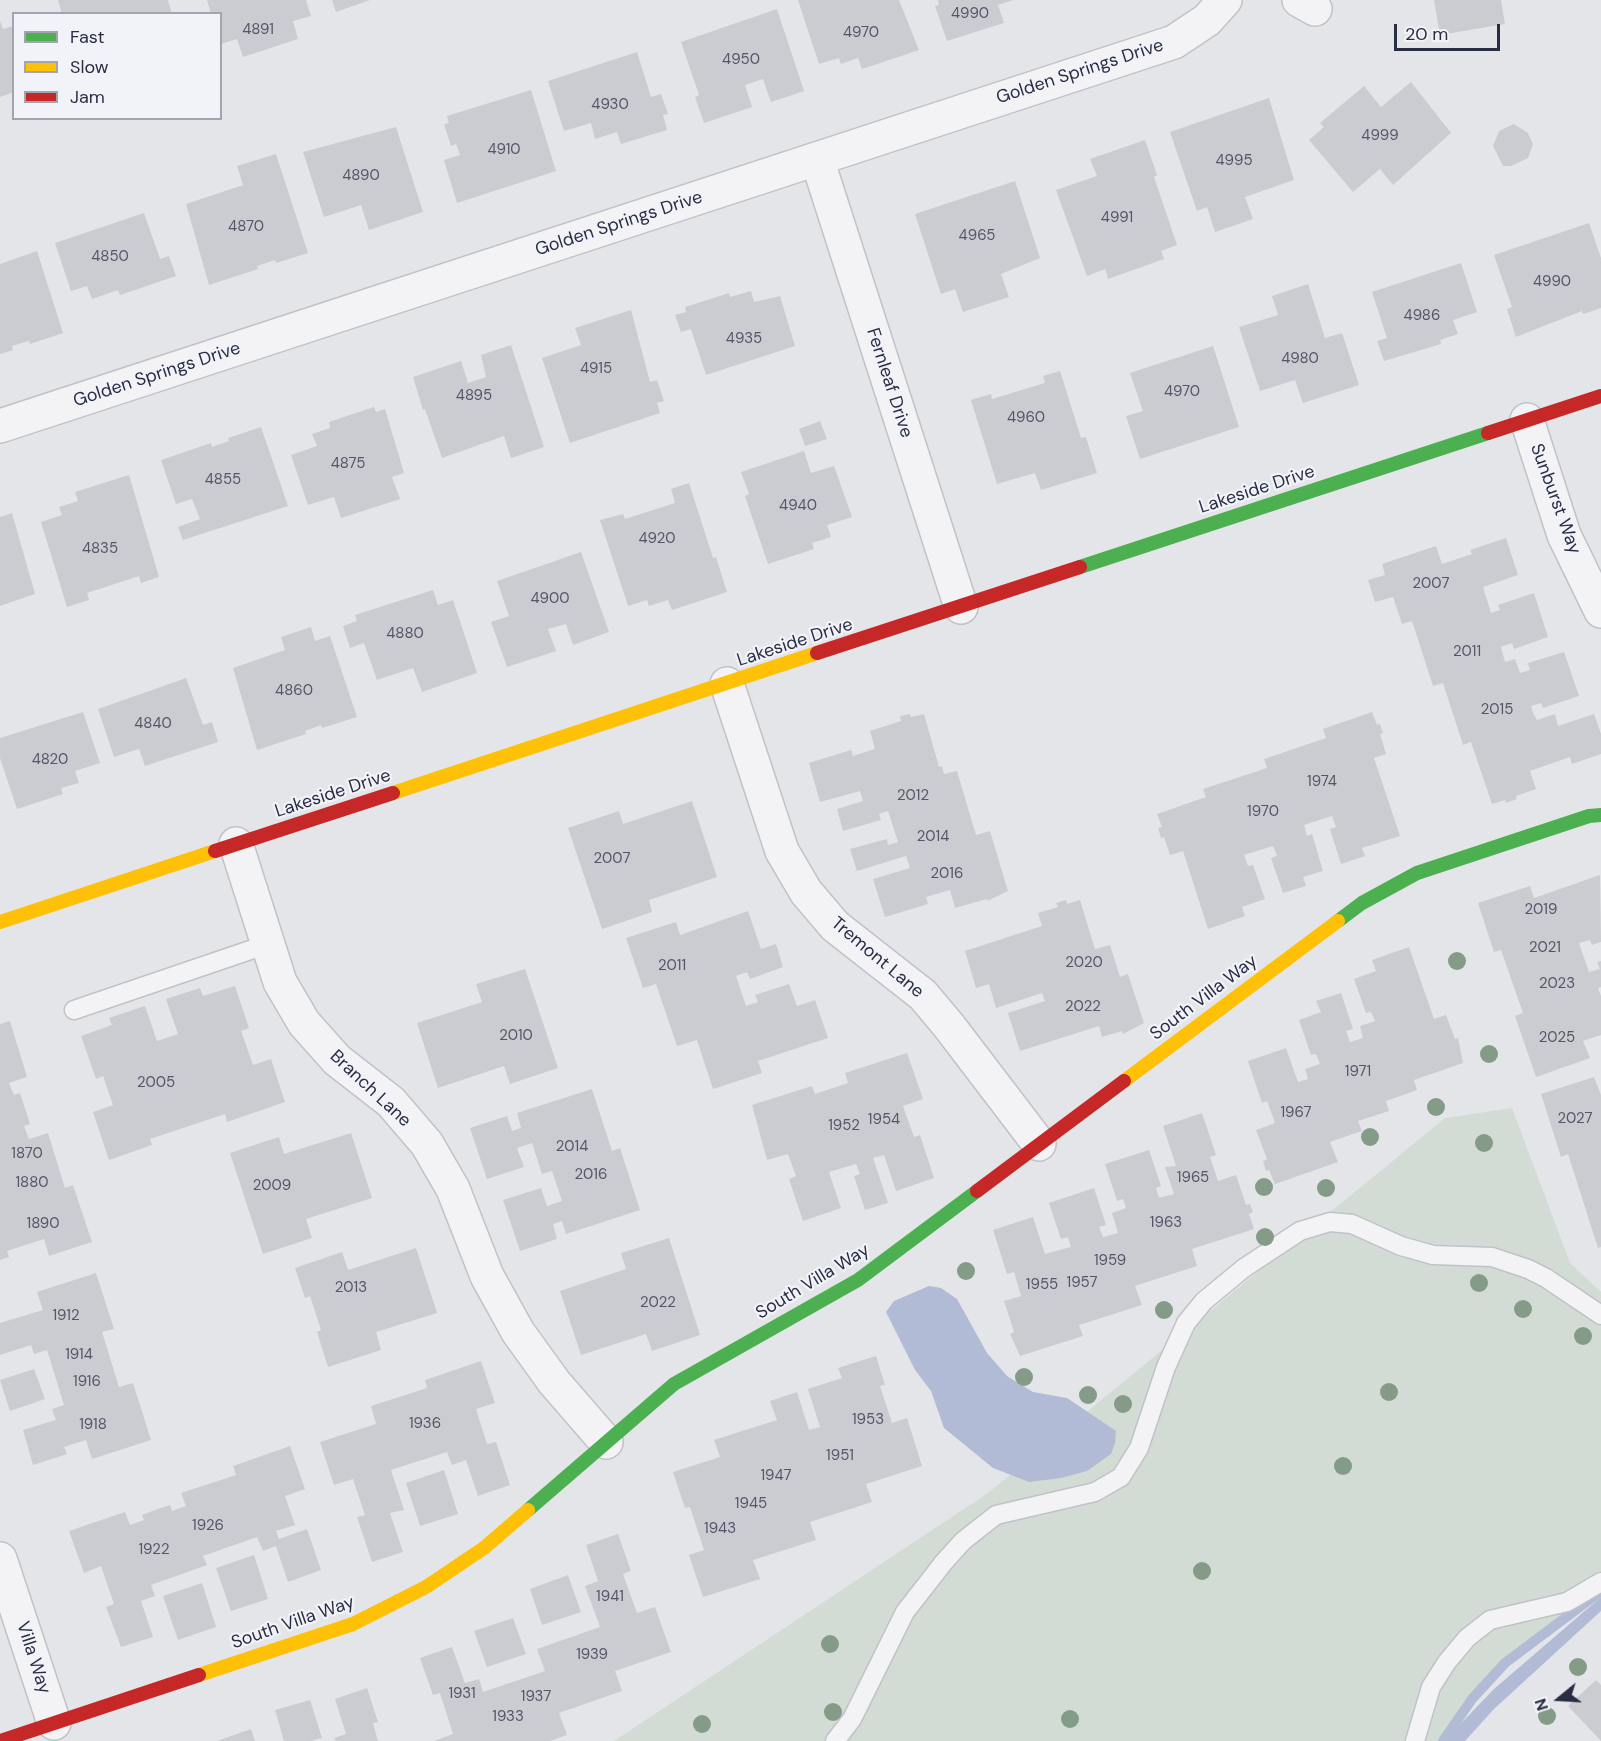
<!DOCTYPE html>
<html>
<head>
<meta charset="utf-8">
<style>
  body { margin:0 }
  #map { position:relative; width:1601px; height:1741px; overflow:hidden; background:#e4e5e9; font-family:"DM Sans",sans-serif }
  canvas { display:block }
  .legend { position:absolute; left:12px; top:12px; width:210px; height:108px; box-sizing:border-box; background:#f2f3f8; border:2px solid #a2a4b0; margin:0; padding:8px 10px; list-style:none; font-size:18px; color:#292d44 }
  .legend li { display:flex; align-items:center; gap:12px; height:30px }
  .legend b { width:30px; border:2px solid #a2a4b0 }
  .north { position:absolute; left:1529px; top:1669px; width:60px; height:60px; -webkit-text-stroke:4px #f2f3f8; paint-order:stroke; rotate:252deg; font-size:16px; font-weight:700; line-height:24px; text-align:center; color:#292d44 }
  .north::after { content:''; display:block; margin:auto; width:21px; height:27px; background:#292d44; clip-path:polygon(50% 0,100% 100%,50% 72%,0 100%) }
  .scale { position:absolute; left:1394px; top:24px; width:106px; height:27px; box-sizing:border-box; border:3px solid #292d44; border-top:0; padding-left:8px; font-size:18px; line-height:21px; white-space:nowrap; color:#292d44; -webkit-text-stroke:4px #f2f3f8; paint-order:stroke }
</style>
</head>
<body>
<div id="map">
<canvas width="1601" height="1741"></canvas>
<ul class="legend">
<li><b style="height:8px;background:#4caf50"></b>Fast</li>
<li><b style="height:8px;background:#ffc107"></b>Slow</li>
<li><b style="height:8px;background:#c62828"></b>Jam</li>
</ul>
<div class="north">N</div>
<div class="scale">20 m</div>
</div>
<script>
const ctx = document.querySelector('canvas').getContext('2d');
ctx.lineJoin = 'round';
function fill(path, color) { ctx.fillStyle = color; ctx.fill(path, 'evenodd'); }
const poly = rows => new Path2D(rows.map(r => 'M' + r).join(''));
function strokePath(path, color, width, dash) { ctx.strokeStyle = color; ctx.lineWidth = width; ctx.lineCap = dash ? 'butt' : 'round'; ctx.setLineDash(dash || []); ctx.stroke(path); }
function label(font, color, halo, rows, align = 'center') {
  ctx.font = font + ' "DM Sans",sans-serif'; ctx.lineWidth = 4.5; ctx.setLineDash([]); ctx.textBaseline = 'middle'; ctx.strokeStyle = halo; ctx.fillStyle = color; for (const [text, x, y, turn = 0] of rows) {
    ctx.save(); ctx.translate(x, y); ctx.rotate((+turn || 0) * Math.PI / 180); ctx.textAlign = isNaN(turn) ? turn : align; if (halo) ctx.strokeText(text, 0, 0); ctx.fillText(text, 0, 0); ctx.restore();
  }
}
fill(poly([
  [1512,1108,1570,1263,1601,1292,1601,1597,1499,1668,1441,1741,614,1741,988,1493,1445,1118]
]), '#d2dcd4');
fill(poly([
  [929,1286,941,1288,957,1299,987,1353,1007,1376,1033,1392,1067,1398,1116,1431,1115,1443,1111,1454,1087,1471,1061,1478,1029,1482,993,1468,944,1428,931,1391,915,1370,886,1312,894,1301],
  [1601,1597,1601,1611,1494,1709,1465,1741,1444,1741,1494,1689]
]), '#b1bbd5');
strokePath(poly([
  [1443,1741,1472,1699,1505,1663,1601,1591]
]), '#b1bbd5', 10);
fill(poly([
  [58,0,168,0,172,14,62,14],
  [207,0,306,0,311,16,293,21,298,39,243,57,237,39,221,44,220,14,211,14],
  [332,0,370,0,336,12],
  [798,0,899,0,919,50,862,69,858,58,841,64,839,58,819,64],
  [938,0,1013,0,998,5,1004,23,947,41,935,6,939,5],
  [1434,0,1501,0,1505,24,1440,35],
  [777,9,804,91,771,102,763,79,745,85,752,107,704,123,695,97,699,95,681,42],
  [0,21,3,29,14,26,14,92,0,97],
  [637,52,651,97,661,94,668,114,663,115,667,130,621,144,617,132,595,139,591,123,564,131,548,81],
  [1411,82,1451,133,1393,185,1380,169,1353,192,1309,140,1324,127,1320,123,1364,86,1381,107],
  [531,90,556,171,457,203,444,160,460,155,456,144,451,146,444,124,449,123,447,116],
  [1269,98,1294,180,1245,197,1253,219,1215,232,1207,207,1197,211,1170,132],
  [1514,124,1528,133,1533,144,1528,158,1511,166,1503,166,1493,146,1499,131],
  [396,127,423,212,369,230,361,205,324,217,303,152],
  [1145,140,1157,175,1154,177,1177,245,1161,251,1164,259,1108,279,1105,269,1087,276,1056,190,1097,176,1090,159],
  [276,154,308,253,276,263,275,260,257,266,258,269,209,285,186,204,243,185,237,166],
  [1015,181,1040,258,1001,274,1009,297,963,312,955,289,941,294,915,214],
  [144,213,160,259,169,256,176,276,120,295,118,290,92,299,87,286,71,291,55,243],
  [1589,223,1601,258,1601,308,1583,314,1582,311,1516,337,1507,309,1512,307,1494,255],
  [37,251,63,333,30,344,29,341,12,346,13,350,0,354,0,264],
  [1461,263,1477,312,1453,320,1458,334,1440,340,1441,344,1384,361,1377,341,1387,338,1372,292],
  [1308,284,1325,338,1342,333,1359,385,1303,403,1295,380,1260,391,1239,327,1278,315,1272,296],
  [751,291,754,302,780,296,795,346,706,375,691,329,681,332,675,315,686,312,685,307,729,293,730,297],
  [631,310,650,382,657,380,664,401,657,403,660,413,570,443,542,358,581,345,575,328],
  [511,345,544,447,511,458,504,436,442,458,425,409,423,410,413,377,461,361,468,383,486,377,481,355],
  [1213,346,1239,427,1140,459,1126,416,1143,411,1130,373],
  [1060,371,1081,438,1086,437,1097,473,1041,490,1035,473,997,484,971,400,991,394,992,399,1045,383,1043,376],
  [374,407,376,412,385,409,404,473,392,477,400,499,341,518,334,497,308,505,291,455,317,446,312,434,330,428,329,422],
  [820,421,827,439,805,446,799,429],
  [261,427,288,506,183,540,178,527,200,519,192,499,176,504,161,460,211,443,212,447,229,441,228,438],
  [804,451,811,473,834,466,852,517,827,525,831,537,812,543,814,549,768,564,745,496,749,494,741,472],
  [129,475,159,577,141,583,139,576,87,593,89,600,67,607,41,522,62,515,59,507,78,501,75,492],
  [689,483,713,558,716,557,727,592,672,610,668,600,649,606,647,600,628,606,600,520,623,514,625,519,675,503,671,489],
  [12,513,35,594,0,606,0,517],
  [1506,538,1518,575,1483,587,1491,613,1500,610,1498,605,1534,593,1548,637,1514,649,1512,643,1501,647,1505,662,1515,659,1520,673,1530,670,1528,663,1564,652,1579,696,1543,708,1541,703,1531,706,1533,713,1537,720,1555,714,1558,726,1594,714,1601,734,1601,754,1572,764,1570,757,1530,771,1536,789,1516,796,1517,799,1506,803,1505,800,1492,804,1471,742,1463,745,1443,683,1433,686,1412,621,1402,624,1393,597,1375,602,1368,580,1385,575,1382,564,1436,546,1442,564,1472,554,1470,550],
  [581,552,609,632,573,645,566,624,548,629,556,651,507,667,491,622,509,616,497,581],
  [433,590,438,605,453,600,477,673,422,692,413,668,377,680,364,643,350,648,343,626,357,621,355,615],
  [311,627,315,641,330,636,357,717,322,728,321,725,305,731,306,734,257,750,233,668,285,650,281,637],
  [186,678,203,725,212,722,218,742,145,766,139,749,114,757,98,709],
  [83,712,100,763,75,771,79,783,61,788,63,794,17,809,0,758,0,738],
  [1372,712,1377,725,1380,724,1383,733,1380,734,1386,754,1374,758,1400,836,1362,848,1365,856,1341,864,1330,829,1336,827,1332,816,1304,825,1307,836,1312,834,1323,871,1303,877,1306,886,1283,893,1271,858,1277,856,1273,846,1244,855,1248,866,1253,865,1265,899,1242,907,1245,916,1208,929,1183,851,1170,855,1164,837,1161,838,1158,828,1162,827,1157,814,1206,797,1203,789,1267,768,1264,759,1326,738,1323,729],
  [910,714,911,717,924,714,939,767,942,766,944,774,957,771,976,835,990,831,1008,891,987,901,987,899,955,908,950,890,926,897,928,904,885,917,873,879,910,868,906,856,857,871,850,849,887,839,888,845,898,842,888,811,879,814,881,820,843,831,837,809,863,801,860,791,820,802,809,763,851,750,853,756,875,749,870,731,901,721,900,716],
  [692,801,717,877,649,900,652,912,602,929,568,828,619,811,623,824],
  [1600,875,1601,942,1592,945,1590,940,1579,943,1589,972,1600,969,1597,962,1601,961,1601,987,1598,988,1601,996,1601,1035,1583,1041,1590,1058,1536,1077,1515,1016,1523,1013,1501,950,1494,952,1478,903,1530,886,1534,898],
  [1066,900,1067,904,1080,900,1095,949,1110,945,1120,977,1128,974,1144,1023,1123,1034,1122,1031,1102,1037,1099,1026,1020,1051,1008,1013,1045,1001,1042,993,996,1008,989,984,976,988,965,951,1042,926,1038,913,1058,907,1056,903],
  [748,911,761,949,776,944,783,967,750,979,747,972,736,976,746,1006,758,1002,755,995,789,984,797,1006,815,1000,828,1038,758,1061,762,1073,713,1089,697,1040,677,1046,656,984,643,988,626,938,676,922,680,935],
  [1409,947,1434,1019,1446,1015,1455,1039,1458,1038,1463,1063,1414,1080,1417,1090,1386,1101,1389,1111,1358,1121,1362,1131,1330,1142,1338,1162,1275,1184,1269,1170,1266,1171,1263,1161,1267,1159,1256,1130,1275,1123,1267,1101,1262,1103,1248,1061,1286,1048,1298,1082,1308,1079,1305,1069,1320,1064,1316,1054,1311,1055,1299,1020,1321,1012,1316,1001,1341,993,1353,1029,1346,1031,1350,1042,1363,1038,1360,1026,1375,1021,1371,1012,1366,1013,1354,979,1376,971,1372,960],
  [525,969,558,1068,510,1084,504,1066,438,1088,417,1023,482,1002,476,984],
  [235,986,249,1028,241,1031,253,1065,271,1059,285,1102,227,1122,225,1114,150,1139,152,1145,109,1160,93,1112,113,1105,103,1076,96,1079,81,1036,112,1025,109,1018,145,1006,157,1041,178,1034,166,999,200,988,203,996],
  [10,1021,27,1077,9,1083,14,1095,20,1093,30,1124,24,1126,29,1139,48,1133,65,1188,73,1185,92,1242,49,1256,44,1239,7,1251,9,1257,0,1260,0,1024],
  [907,1053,923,1099,903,1106,914,1137,920,1135,934,1178,896,1191,884,1155,873,1158,888,1203,865,1210,854,1176,860,1174,856,1164,829,1172,841,1208,803,1221,789,1179,796,1176,788,1154,767,1160,752,1105,812,1086,815,1094,848,1083,845,1073],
  [1594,1077,1601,1095,1601,1247,1598,1248,1568,1154,1561,1157,1541,1094],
  [592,1089,612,1151,620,1148,640,1210,566,1234,562,1221,553,1224,557,1239,520,1251,503,1200,541,1188,547,1206,562,1201,552,1171,542,1174,532,1143,517,1148,524,1167,487,1179,470,1128,507,1116,512,1131,521,1128,517,1113],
  [1202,1113,1216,1155,1210,1157,1218,1181,1236,1175,1246,1205,1250,1204,1253,1212,1249,1214,1254,1229,1192,1249,1197,1266,1135,1286,1142,1305,1079,1325,1083,1336,1020,1356,1010,1334,1014,1332,1004,1301,1021,1296,1014,1272,1007,1274,993,1230,1033,1217,1045,1254,1071,1247,1068,1237,1061,1239,1049,1203,1094,1188,1106,1225,1099,1227,1103,1237,1118,1233,1112,1213,1126,1208,1123,1199,1117,1201,1105,1164,1149,1150,1161,1186,1156,1188,1159,1198,1174,1194,1165,1167,1176,1166,1163,1126],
  [351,1133,372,1198,306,1219,312,1238,263,1254,230,1153,279,1137,284,1154],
  [669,1238,700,1335,652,1351,646,1334,581,1355,560,1291,626,1269,621,1253],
  [416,1248,437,1313,376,1332,381,1350,328,1367,317,1332,321,1330,310,1296,305,1298,295,1268,342,1252,348,1270],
  [96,1273,114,1329,102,1332,119,1387,133,1383,151,1440,92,1459,86,1440,64,1447,67,1454,33,1465,23,1430,56,1420,52,1409,64,1405,47,1350,34,1354,31,1345,0,1355,0,1323,43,1310,37,1292],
  [876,1356,885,1385,880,1386,892,1423,907,1418,922,1466,866,1484,872,1502,810,1522,816,1540,753,1560,760,1579,703,1597,689,1555,704,1550,690,1507,685,1508,673,1472,720,1457,714,1440,777,1420,770,1401,797,1392,809,1430,820,1427,808,1389,842,1378,838,1368],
  [481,1361,495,1403,476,1409,487,1444,496,1442,510,1485,478,1496,466,1460,452,1465,447,1452,391,1470,404,1510,390,1513,403,1552,372,1562,357,1517,365,1515,353,1479,334,1485,320,1442,376,1424,371,1406,427,1388,425,1380],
  [34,1369,45,1399,10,1411,0,1380],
  [290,1446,305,1489,285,1496,295,1525,276,1531,279,1539,307,1529,321,1570,288,1582,276,1546,263,1551,257,1537,203,1556,207,1565,151,1585,155,1596,141,1601,153,1637,121,1647,106,1607,114,1604,101,1566,84,1573,69,1531,125,1512,130,1525,144,1520,142,1515,155,1510,170,1505,172,1511,186,1506,181,1493,236,1475,233,1466],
  [444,1470,458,1514,420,1526,406,1483],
  [618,1534,631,1571,623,1574,637,1613,655,1607,671,1652,615,1671,622,1691,559,1713,567,1735,550,1741,434,1741,453,1734,440,1693,433,1695,420,1658,452,1647,465,1683,479,1679,483,1692,545,1671,537,1649,600,1627,585,1586,598,1581,586,1545],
  [254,1555,268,1599,231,1611,216,1568],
  [568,1575,581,1612,542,1625,530,1589],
  [202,1583,216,1627,178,1640,163,1596],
  [513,1618,526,1654,487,1667,474,1631],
  [1596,1680,1601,1685,1601,1741,1568,1706],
  [367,1688,378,1722,373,1723,378,1741,336,1741,334,1738,346,1734,335,1699],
  [310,1700,322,1738,311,1741,284,1741,275,1710],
  [251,1729,255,1741,217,1741]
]), '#cbccd1');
const lane = poly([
  [74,1010,268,944],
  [835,1741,852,1719,905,1612,944,1562,963,1541,996,1515,1095,1492,1121,1477,1139,1448,1166,1367,1186,1323,1204,1301,1244,1268,1300,1231,1330,1222,1352,1224,1401,1246,1433,1255,1492,1257,1528,1269,1546,1278,1601,1315],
  [1415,1741,1431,1687,1447,1662,1467,1638,1490,1620,1567,1602,1601,1582]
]);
const street = poly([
  [1299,0,1315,9],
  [817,159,961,607],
  [1527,420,1564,535,1601,611],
  [0,426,1174,42,1207,20,1225,0],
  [727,684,782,851,806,892,835,926,923,995,949,1026,1039,1144],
  [236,844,280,982,304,1023,337,1060,391,1102,427,1144,453,1189,487,1276,518,1332,554,1382,606,1442],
  [0,1559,54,1723]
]);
strokePath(lane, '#c1c2c7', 21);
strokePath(street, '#c1c2c7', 36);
strokePath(lane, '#f3f3f6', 18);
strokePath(street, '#f3f3f6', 33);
strokePath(poly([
  [1080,567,1488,433],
  [1338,921,1362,903,1417,873,1589,816,1601,815],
  [528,1510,674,1384,858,1280,977,1191]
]), '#4caf50', 14);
strokePath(poly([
  [393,793,817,653],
  [0,922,215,851],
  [1124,1081,1338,921],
  [199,1675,353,1624,426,1587,484,1548,528,1510]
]), '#ffc107', 14);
strokePath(poly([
  [1488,433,1601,396],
  [817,653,1080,567],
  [215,851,393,793],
  [977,1191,1124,1081],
  [0,1741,199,1675]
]), '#c62828', 14);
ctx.fillStyle = '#849c87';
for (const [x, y] of [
  [1457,961],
  [1489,1054],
  [1436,1107],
  [1370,1137],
  [1484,1143],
  [1264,1187],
  [1326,1188],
  [1265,1237],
  [966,1271],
  [1479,1283],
  [1523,1309],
  [1164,1310],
  [1583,1336],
  [1024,1377],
  [1389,1392],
  [1088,1395],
  [1123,1404],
  [1343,1466],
  [1202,1571],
  [830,1644],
  [1578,1667],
  [833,1712],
  [1547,1716],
  [1070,1719],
  [702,1724]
]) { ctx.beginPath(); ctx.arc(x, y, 9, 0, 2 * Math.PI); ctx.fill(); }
label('15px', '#535669', null, [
  ["4990",970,14],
  ["4891",258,30],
  ["4970",861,33],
  ["4950",741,60],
  ["4930",610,105],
  ["4999",1380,136],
  ["4910",504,150],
  ["4995",1234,161],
  ["4890",361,176],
  ["4991",1117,218],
  ["4870",246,227],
  ["4965",977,236],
  ["4850",110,257],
  ["4990",1552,282],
  ["4986",1422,316],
  ["4935",744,339],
  ["4980",1300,359],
  ["4915",596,369],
  ["4970",1182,392],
  ["4895",474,396],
  ["4960",1026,418],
  ["4875",348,464],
  ["4855",223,480],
  ["4940",798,506],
  ["4920",657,539],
  ["4835",100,549],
  ["2007",1431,584],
  ["4900",550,599],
  ["4880",405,634],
  ["2011",1467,652],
  ["4860",294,691],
  ["2015",1497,710],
  ["4840",153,724],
  ["4820",50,760],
  ["1974",1322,782],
  ["2012",913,796],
  ["1970",1263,812],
  ["2014",933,837],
  ["2007",612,859],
  ["2016",947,874],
  ["2019",1541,910],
  ["2021",1545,948],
  ["2020",1084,963],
  ["2011",672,966],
  ["2023",1557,984],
  ["2022",1083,1007],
  ["2010",516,1036],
  ["2025",1557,1038],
  ["1971",1358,1072],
  ["2005",156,1083],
  ["1967",1296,1113],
  ["2027",1575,1119],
  ["1954",884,1120],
  ["1952",844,1126],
  ["2014",572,1147],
  ["1870",27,1154],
  ["2016",591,1175],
  ["1965",1193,1178],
  ["1880",32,1183],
  ["2009",272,1186],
  ["1963",1166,1223],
  ["1890",43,1224],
  ["1959",1110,1261],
  ["1957",1082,1283],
  ["1955",1042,1285],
  ["2013",351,1288],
  ["2022",658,1303],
  ["1912",66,1316],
  ["1914",79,1355],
  ["1916",87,1382],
  ["1953",868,1420],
  ["1936",425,1424],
  ["1918",93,1425],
  ["1951",840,1456],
  ["1947",776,1476],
  ["1945",751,1504],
  ["1926",208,1526],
  ["1943",720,1529],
  ["1922",154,1550],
  ["1941",610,1597],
  ["1939",592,1655],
  ["1931",462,1694],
  ["1937",536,1697],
  ["1933",508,1717]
]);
label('18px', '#292d44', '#f2f3f8', [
  ["Golden Springs Drive",1080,72,-18],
  ["Golden Springs Drive",619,224,-18],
  ["Golden Springs Drive",157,375,-18],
  ["Fernleaf Drive",889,383,72],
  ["Lakeside Drive",1257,490,-18],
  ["Sunburst Way",1555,499,70],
  ["Lakeside Drive",795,643,-18],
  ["Lakeside Drive",333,794,-18],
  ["Tremont Lane",877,958,40],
  ["South Villa Way",1204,998,-37],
  ["Branch Lane",370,1089,43],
  ["South Villa Way",813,1282,-31],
  ["South Villa Way",293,1623,-19],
  ["Villa Way",33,1658,72]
]);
</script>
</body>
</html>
